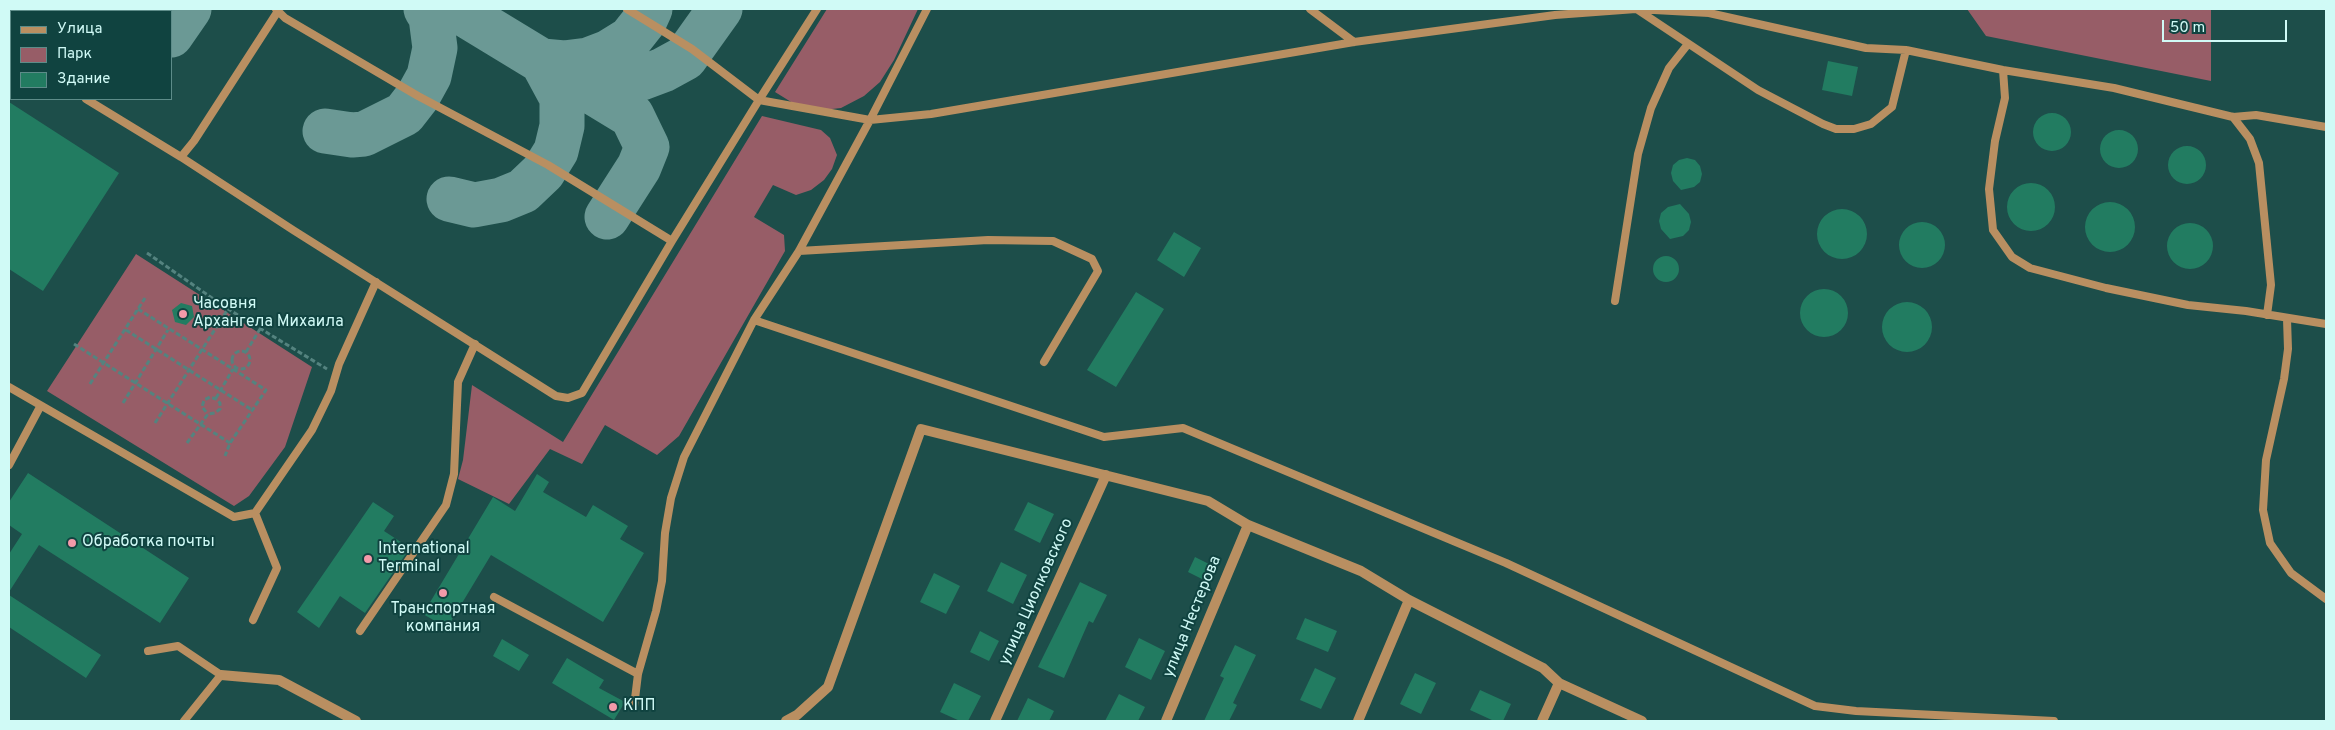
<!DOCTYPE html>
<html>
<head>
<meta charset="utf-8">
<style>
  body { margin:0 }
  #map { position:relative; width:2335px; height:730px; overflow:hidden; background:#1d4e4a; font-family:Overpass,sans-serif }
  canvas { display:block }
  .frame { position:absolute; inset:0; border:10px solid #d0faf6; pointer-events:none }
  .legend { position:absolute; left:10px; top:10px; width:162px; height:90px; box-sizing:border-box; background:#104340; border:1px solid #5d8c89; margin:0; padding:6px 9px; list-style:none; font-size:15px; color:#d0faf6 }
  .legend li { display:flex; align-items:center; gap:10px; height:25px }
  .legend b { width:25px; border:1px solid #5d8c89 }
  .scale { position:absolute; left:2162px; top:20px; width:125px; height:22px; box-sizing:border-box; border:2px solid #d0faf6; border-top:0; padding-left:6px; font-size:15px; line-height:18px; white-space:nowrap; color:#d0faf6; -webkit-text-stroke:4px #104340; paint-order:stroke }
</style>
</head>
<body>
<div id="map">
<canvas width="2335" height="730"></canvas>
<div class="frame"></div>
<ul class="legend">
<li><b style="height:6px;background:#b98f61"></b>Улица</li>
<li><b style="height:14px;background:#975d67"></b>Парк</li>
<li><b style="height:14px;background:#227c61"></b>Здание</li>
</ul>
<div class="scale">50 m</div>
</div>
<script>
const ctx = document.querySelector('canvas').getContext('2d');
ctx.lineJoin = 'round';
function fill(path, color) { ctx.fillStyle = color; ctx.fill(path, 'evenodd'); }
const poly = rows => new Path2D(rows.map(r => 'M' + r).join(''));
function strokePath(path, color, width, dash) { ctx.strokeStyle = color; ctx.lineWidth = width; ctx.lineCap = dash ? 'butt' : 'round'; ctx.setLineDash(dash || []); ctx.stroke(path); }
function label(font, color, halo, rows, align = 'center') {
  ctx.font = font + ' Overpass,sans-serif'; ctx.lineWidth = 4; ctx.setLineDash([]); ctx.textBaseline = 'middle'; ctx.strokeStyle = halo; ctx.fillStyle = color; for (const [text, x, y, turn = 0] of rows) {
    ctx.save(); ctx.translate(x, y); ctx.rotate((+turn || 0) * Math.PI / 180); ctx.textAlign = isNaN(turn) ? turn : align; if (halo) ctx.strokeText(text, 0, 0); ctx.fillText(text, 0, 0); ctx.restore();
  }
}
fill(poly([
  [827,9,918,9,894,60,880,82,864,96,841,108,823,110,796,105,775,92],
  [1967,9,2211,9,2211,81,1986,36],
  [762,116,821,130,830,138,837,155,832,169,824,180,811,190,796,195,773,185,754,217,784,235,785,251,679,436,657,455,605,425,582,464,550,449,509,504,458,479,463,460,472,385,563,442],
  [136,254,312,367,285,447,249,496,234,506,47,391]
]), '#975d67');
strokePath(poly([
  [456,9,632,116,647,147,639,167,607,217],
  [171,35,189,9],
  [570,72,585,77,639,79,663,70,685,58,720,9],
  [325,131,352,135,364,134,404,114,418,96,429,76,435,48,431,17,426,9],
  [449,199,474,205,501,200,523,191,543,172,556,151,562,126,562,98,542,61,564,63,588,60,609,52,630,39,645,20,650,9]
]), '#6b9995', 45);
fill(poly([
  [1828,61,1858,67,1852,96,1822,90],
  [9,102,119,173,43,291,9,269],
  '2033 132a19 19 0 1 1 38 0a19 19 0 1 1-38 0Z',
  '2100 149a19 19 0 1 1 38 0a19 19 0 1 1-38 0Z',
  '2168 165a19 19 0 1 1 38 0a19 19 0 1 1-38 0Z',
  [1687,158,1695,160,1700,166,1702,174,1700,182,1694,187,1681,190,1673,181,1671,173,1673,165,1679,160],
  '2007 207a24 24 0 1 1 48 0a24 24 0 1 1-48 0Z',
  '2085 227a25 25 0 1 1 50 0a25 25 0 1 1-50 0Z',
  [1680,204,1689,214,1691,222,1689,230,1683,236,1670,239,1661,229,1659,221,1661,213,1668,207],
  '1817 234a25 25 0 1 1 50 0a25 25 0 1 1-50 0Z',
  '1899 245a23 23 0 1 1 46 0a23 23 0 1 1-46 0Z',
  '2167 246a23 23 0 1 1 46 0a23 23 0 1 1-46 0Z',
  [1174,232,1201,248,1184,277,1157,260],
  '1653 269a13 13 0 1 1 26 0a13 13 0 1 1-26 0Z',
  '1800 313a24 24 0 1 1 48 0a24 24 0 1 1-48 0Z',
  [1136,292,1164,309,1116,387,1087,370],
  '1882 327a25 25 0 1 1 50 0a25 25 0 1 1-50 0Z',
  [181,303,192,306,194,317,186,325,175,322,172,310],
  [28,473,189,578,160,623,39,545,9,592,9,554,22,534,9,525,9,502],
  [537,474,549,482,543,492,586,517,593,505,628,526,620,539,644,553,603,622,491,555,447,628,423,614,493,497,515,511],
  [373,502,394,516,384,531,410,548,365,613,340,596,319,628,297,612],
  [1028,502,1054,514,1040,543,1014,530],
  [1195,557,1209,564,1202,579,1188,572],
  [1001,562,1027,575,1013,604,987,591],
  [934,573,960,586,946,614,920,602],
  [1080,582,1107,595,1093,623,1089,621,1064,678,1038,667],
  [9,595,101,655,86,678,9,627],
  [1305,618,1337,631,1328,652,1296,639],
  [980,631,999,641,989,661,970,652],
  [1139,638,1165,651,1151,680,1125,667],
  [502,639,529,655,519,671,493,656],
  [1235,645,1256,655,1233,703,1237,705,1229,721,1204,721,1224,678,1220,676],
  [567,658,604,680,599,688,625,702,614,720,552,683],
  [1315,668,1336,678,1321,709,1300,700],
  [1415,673,1436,683,1421,714,1400,704],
  [954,683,981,696,968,721,960,721,940,712],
  [1480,690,1511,704,1503,721,1494,721,1470,710],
  [1119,694,1145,707,1138,721,1105,721],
  [1028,698,1054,711,1049,721,1017,721]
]), '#227c61');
strokePath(poly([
  [147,253,228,309,327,369],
  [138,309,266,390,230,443,225,456],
  [126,330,252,410],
  [74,344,230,443],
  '232 360a9 9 0 1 1 18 0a9 9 0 1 1-18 0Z',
  [246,352,260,329],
  [90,384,145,298],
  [216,398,233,369],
  [123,403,168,330],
  [155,423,228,309],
  [187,443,208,414,215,413,220,409,220,403,216,399,210,397,204,400,202,407,208,414]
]), '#54837f', 3, [5, 2.5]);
strokePath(poly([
  [276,9,285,18,418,96,548,165,672,241],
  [627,9,692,49,759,100,817,9],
  [1310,9,1354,42],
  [1638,10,1758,90,1823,124,1836,129,1854,129,1871,124,1892,107,1906,50],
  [278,11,194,141,181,157,293,230,556,396,568,398,582,393,672,241,759,100,870,120,927,9],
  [9,52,11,53],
  [2003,70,2005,98,1995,141,1989,189,1993,230,2012,257,2030,268,2106,288,2188,305,2246,311,2326,324],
  [86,99,181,157],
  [2233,117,2250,139,2259,163,2271,285,2267,315],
  [799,251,988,240,1053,241,1092,259,1098,271,1044,362],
  [1615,301,1638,154,1651,108,1669,68,1688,44],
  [2287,319,2288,349,2284,379,2266,460,2263,510,2270,543,2291,573,2326,599],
  [754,320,1104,437,1183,428,1506,563,1815,706,1856,711,2054,721],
  [9,387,234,517,255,513,312,430,331,391,339,364,376,282],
  [9,465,40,407],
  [494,597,638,674],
  [253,620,277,568,255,513],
  [360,631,446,505,454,474,458,382,475,344],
  [148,651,178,646,221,675,184,721],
  [634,707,638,674,656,611,662,581,665,533,671,498,684,457,754,320,799,251,870,120,931,114,1354,42,1555,15,1636,9,1709,13,1866,48,1906,50,2003,70,2114,88,2233,117,2256,115,2326,127]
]), '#b98f61', 8);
strokePath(poly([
  [221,675,279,680,356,721],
  [786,721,797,715,828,687,921,429,1208,501,1248,525,1361,571,1409,600,1543,668,1559,683,1642,721],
  [995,721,1106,475],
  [1166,721,1248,525],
  [1358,721,1409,600],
  [1542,721,1559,683]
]), '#b98f61', 10);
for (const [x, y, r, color] of [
  [183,314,5,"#f39aa9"],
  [72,543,5,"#f39aa9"],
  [368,559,5,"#f39aa9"],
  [443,593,5,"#f39aa9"],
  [613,707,5,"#f39aa9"]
]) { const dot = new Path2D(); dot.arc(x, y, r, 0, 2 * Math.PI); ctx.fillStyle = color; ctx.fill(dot); strokePath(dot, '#104340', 2); }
label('16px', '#d0faf6', '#104340', [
  ["Часовня",193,305],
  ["Архангела Михаила",193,323],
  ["Обработка почты",82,543],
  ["International",378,550],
  ["Terminal",378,568],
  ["Транспортная",443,610,"center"],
  ["компания",443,628,"center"],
  ["КПП",623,707]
], 'left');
label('16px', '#d0faf6', '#104340', [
  ["улица Циолковского",1037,592,-66],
  ["улица Нестерова",1193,617,-68]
]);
</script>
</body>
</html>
